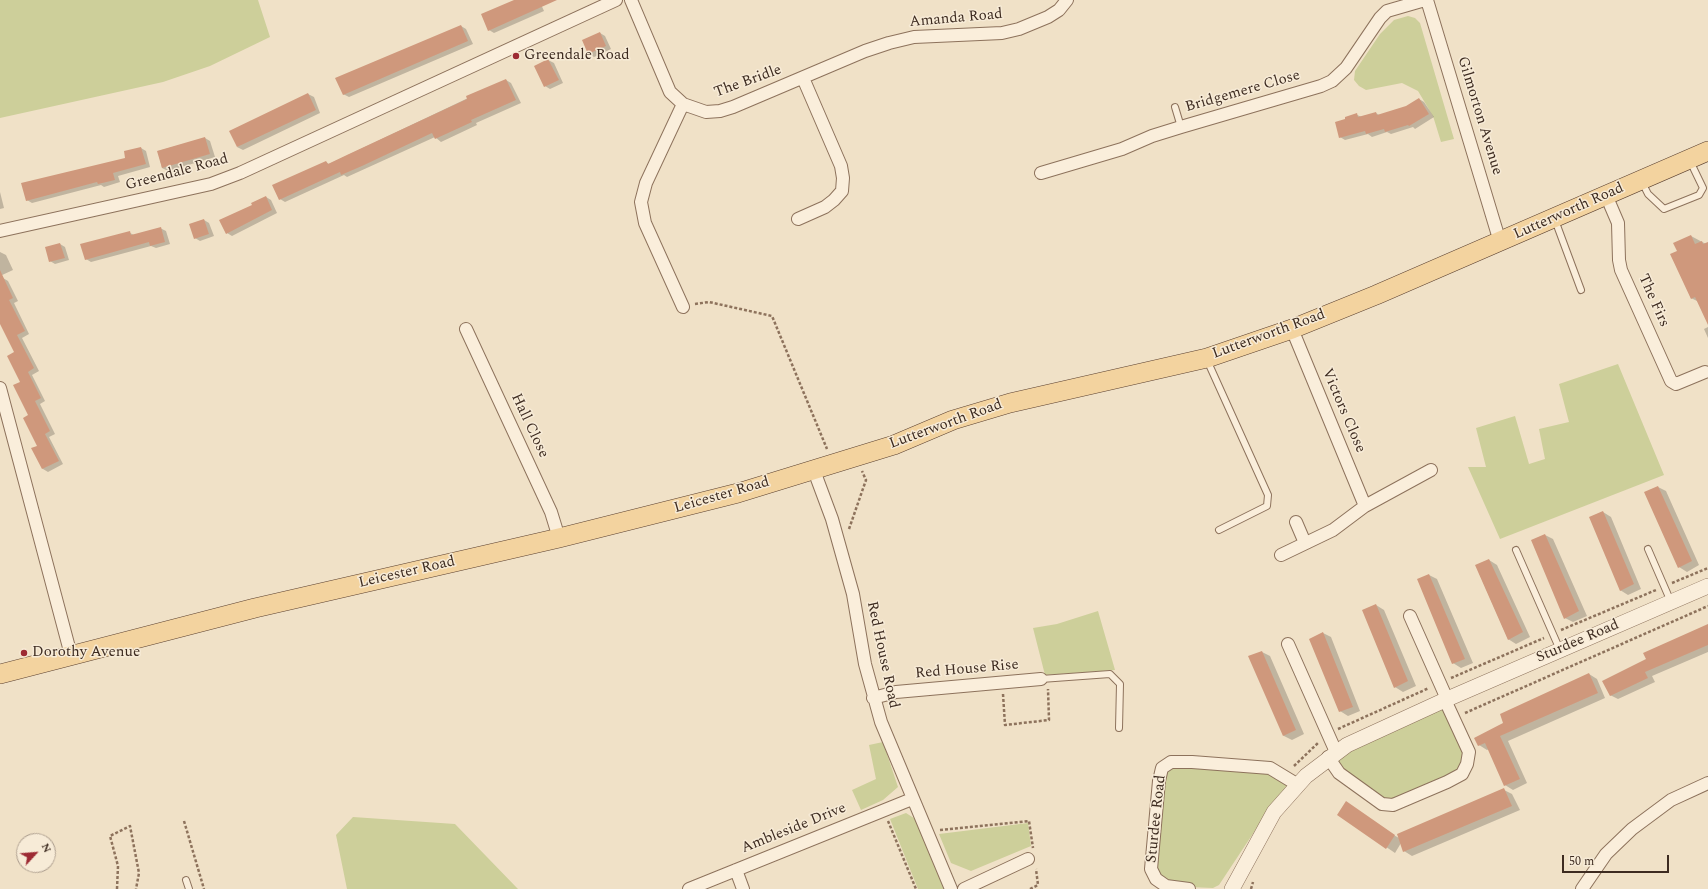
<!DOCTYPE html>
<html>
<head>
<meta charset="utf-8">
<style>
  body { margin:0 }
  #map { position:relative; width:1708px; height:889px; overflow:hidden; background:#f0e1c7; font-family:Spectral,serif }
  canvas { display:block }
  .north { position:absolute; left:16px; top:833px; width:40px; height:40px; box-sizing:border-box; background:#f7ebd7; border:1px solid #ad9e8e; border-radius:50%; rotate:64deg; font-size:11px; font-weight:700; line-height:16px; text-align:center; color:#3d2b20 }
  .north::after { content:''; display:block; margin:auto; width:14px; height:18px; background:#9d2a33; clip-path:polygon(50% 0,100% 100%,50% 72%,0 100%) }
  .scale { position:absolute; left:1562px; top:855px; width:107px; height:18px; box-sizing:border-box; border:2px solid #3d2b20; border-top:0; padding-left:5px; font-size:12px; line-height:14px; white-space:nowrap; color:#3d2b20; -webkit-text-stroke:3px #f7ebd7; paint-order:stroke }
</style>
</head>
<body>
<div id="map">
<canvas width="1708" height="889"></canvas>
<div class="north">N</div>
<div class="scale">50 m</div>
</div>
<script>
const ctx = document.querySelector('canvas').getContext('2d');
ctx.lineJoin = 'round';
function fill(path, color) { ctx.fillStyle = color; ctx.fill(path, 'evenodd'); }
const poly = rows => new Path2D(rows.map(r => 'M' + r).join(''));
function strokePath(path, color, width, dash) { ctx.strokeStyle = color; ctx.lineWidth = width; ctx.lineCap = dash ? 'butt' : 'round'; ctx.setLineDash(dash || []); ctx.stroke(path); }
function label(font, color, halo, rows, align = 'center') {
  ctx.font = font + ' Spectral,serif'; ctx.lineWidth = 3; ctx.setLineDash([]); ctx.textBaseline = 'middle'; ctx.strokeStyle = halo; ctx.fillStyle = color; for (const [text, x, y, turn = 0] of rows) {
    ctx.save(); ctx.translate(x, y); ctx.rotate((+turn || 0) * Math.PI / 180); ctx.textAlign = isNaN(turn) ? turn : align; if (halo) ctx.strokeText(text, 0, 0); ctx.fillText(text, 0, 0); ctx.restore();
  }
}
fill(poly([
  [0,0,258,0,270,37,210,66,163,82,0,118],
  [1408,16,1415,18,1420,23,1454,139,1441,142,1433,116,1418,91,1402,83,1366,90,1359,86,1354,80,1355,71,1380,34,1394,20],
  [1618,364,1664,475,1500,539,1468,467,1486,467,1476,428,1515,416,1529,464,1545,459,1539,429,1569,422,1559,384],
  [1098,611,1115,670,1045,675,1033,628,1057,624],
  [1445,700,1469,752,1462,774,1393,805,1339,773,1336,752],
  [883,742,898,787,883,800,861,810,852,790,876,779,869,745],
  [1249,767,1298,785,1256,829,1219,885,1213,888,1166,886,1156,879,1162,768],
  [906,813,917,820,945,889,918,889,890,819],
  [353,817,455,824,518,889,347,889,336,835],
  [1028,823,1031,846,971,871,951,863,939,834]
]), '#cdcf9a');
fill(poly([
  [515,0,539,0,544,11,494,33,489,30],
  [461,26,466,29,473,44,349,97,343,94],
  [600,33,605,36,611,49,594,57,589,54,583,41],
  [548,60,554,63,563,83,550,89,545,86],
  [506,80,511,83,521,103,476,123,477,125,441,142,435,137,347,177,344,175,285,202,280,199,326,162,329,164],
  [308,94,314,97,320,113,243,150,237,147],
  [1419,99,1424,102,1434,117,1415,129,1413,127,1391,134,1387,132,1372,137,1368,134,1345,140,1340,137,1357,115,1362,117,1376,113,1379,115,1407,107],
  [205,138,210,141,215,157,168,171,162,168,158,151],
  [141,148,146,151,150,167,118,176,120,182,104,187,101,185,32,203,27,200,127,159],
  [0,192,4,208,0,209],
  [266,197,271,200,277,213,232,236,227,233,253,205],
  [204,220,209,223,214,236,200,241,195,238],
  [160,228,166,231,170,244,156,248,151,246,91,262,86,259,130,233,134,235],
  [1691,236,1706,244,1708,243,1708,323,1699,302,1691,298,1678,252],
  [60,244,65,247,69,260,55,264,50,261],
  [0,252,6,255,13,270,0,276],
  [3,278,8,281,18,301,14,303,29,334,22,338,39,371,32,375,45,401,40,404,55,434,49,437,63,464,48,472,43,469,33,449,38,446,15,352,0,321,0,279],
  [1708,327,1708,338,1704,329],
  [1658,487,1666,491,1699,565,1687,572,1679,567],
  [1603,512,1611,517,1641,589,1628,595,1620,590],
  [1545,535,1553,539,1587,616,1573,622,1565,618],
  [1489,560,1497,565,1530,637,1516,644,1508,639,1476,566],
  [1429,575,1437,579,1473,663,1461,668,1453,663],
  [1376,605,1384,610,1416,686,1403,692,1395,687],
  [1708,625,1708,652,1652,676,1655,682,1618,699,1610,695,1647,659],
  [1323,633,1331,637,1360,711,1348,716,1340,711],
  [1262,652,1270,656,1304,734,1292,740,1284,736],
  [1589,674,1597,679,1605,698,1508,741,1527,783,1513,790,1505,785,1489,749,1487,750,1479,745],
  [1504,790,1512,794,1520,810,1412,856,1404,851,1401,843,1395,853,1338,814,1390,833,1399,838]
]), '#0003');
fill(poly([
  [514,0,557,0,488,31,481,14],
  [461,25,468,41,343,95,335,78],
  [600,32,606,46,588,54,582,40],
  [548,59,559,80,544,87,534,66],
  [506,79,516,100,471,120,472,122,435,139,432,133,362,166,341,175,340,172,279,200,272,185,326,161,328,164,349,154,467,99,466,96],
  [308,93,316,110,237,147,229,131],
  [1419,98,1429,114,1409,126,1408,125,1385,132,1384,129,1366,134,1365,131,1339,138,1335,122,1345,119,1345,117,1357,113,1358,117,1376,112,1377,115,1406,106],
  [205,137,210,154,162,168,157,151],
  [141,147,146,164,113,173,115,180,98,184,97,182,26,201,21,183,125,158,124,151],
  [266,196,272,210,226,234,219,220,252,205,251,203],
  [204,219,209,234,194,239,189,224],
  [161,227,165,242,150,246,149,242,85,260,80,244,130,231,131,235],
  [1691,235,1695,244,1702,241,1703,244,1708,242,1708,325,1695,297,1691,299,1670,254,1677,251,1673,243],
  [60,243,65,258,49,262,45,247],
  [0,270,13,298,9,300,25,331,17,335,34,368,28,372,41,398,35,401,50,431,45,434,59,461,42,469,31,448,37,446,23,418,28,415,13,385,20,382,7,356,14,352,0,324],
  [1658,486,1692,561,1678,568,1644,492],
  [1603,511,1634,584,1620,591,1589,517],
  [1545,534,1579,611,1564,619,1531,540],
  [1489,559,1523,632,1508,640,1475,565],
  [1429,574,1465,659,1452,664,1417,579],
  [1376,604,1408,681,1394,688,1362,610],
  [1708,624,1708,645,1645,672,1648,678,1610,696,1602,681,1646,659,1643,653],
  [1323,632,1353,707,1339,712,1309,639],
  [1262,651,1296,730,1283,736,1248,656],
  [1589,673,1598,693,1500,736,1520,779,1504,786,1485,743,1478,746,1474,738,1503,723,1500,714],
  [1504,788,1512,806,1403,852,1397,834],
  [1346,801,1395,835,1386,849,1337,815]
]), '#cf987c');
const service = poly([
  [1175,107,1181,127],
  [1642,182,1648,194,1664,209,1699,195,1703,188,1690,161],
  [1555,220,1581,290],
  [1207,360,1268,495,1267,506,1219,530],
  [1648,549,1671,602],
  [1516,550,1560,650],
  [1041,679,1110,674,1120,684,1119,728],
  [186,880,189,889]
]);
const minor = poly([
  [631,0,670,92,683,104,706,112,720,111,733,107,865,51,889,43,914,37,1002,33,1019,29,1048,17,1059,10,1067,0],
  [1427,0,1500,242],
  [683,104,646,183,641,202,645,223,683,307],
  [1041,173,1122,149,1152,136,1181,127,1321,86,1332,81,1346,68,1380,18,1387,11,1425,0],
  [1606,195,1618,223,1619,260,1621,270,1671,381,1676,384,1705,372],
  [798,219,825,207,834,200,842,191,843,178,841,166,803,78],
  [0,231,211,184,240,173,616,0],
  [466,329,551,512,559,538],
  [1292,329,1365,506],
  [0,388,71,655],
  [813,468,832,519,853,594,865,664,881,722,951,889],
  [1296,522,1305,543],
  [1281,555,1333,530,1365,506,1431,470],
  [1410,616,1447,699],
  [1288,644,1336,752],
  [873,698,896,692,1041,679],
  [1328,757,1339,773,1382,804,1393,805,1447,782,1462,774,1467,764,1469,752,1445,700],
  [736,870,743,889],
  [689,889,912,799],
  [964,889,1028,859],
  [1189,889,1166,886,1156,879,1151,869,1159,781,1162,768,1171,762,1192,762,1270,768,1298,785],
  [1582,889,1606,854,1632,829,1671,800,1708,783]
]);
const tertiary = poly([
  [1232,889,1274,812,1306,776,1347,745,1445,700,1708,586]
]);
const primary = poly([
  [0,674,255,608,559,538,738,493,894,445,953,420,1010,403,1207,358,1292,329,1376,295,1708,151]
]);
strokePath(service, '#8d725c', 8);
strokePath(minor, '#8d725c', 14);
strokePath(tertiary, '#8d725c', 16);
strokePath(primary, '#5b4030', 20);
strokePath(poly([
  [695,304,709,302,772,316,827,449],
  [849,529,866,480,862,471],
  [1672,583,1708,568],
  [1561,630,1656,590],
  [1451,678,1544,638],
  [1003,694,1005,725,1049,720,1048,689],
  [1465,713,1708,606],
  [1338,729,1429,688],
  [1294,766,1318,743],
  [184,821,204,889],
  [888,821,916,889],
  [940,830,1029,821,1033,848],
  [117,889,118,866,110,836,130,826,139,873,136,889],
  [1030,889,1038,885,1036,869],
  [1251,889,1253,882]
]), '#8d725c', 2.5, [3, 2]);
strokePath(service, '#faeedb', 6);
strokePath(minor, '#faeedb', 12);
strokePath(tertiary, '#faeedb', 15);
strokePath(primary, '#f3d39f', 19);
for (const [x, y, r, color] of [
  [516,56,4,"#9d2a33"],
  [24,653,4,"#9d2a33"]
]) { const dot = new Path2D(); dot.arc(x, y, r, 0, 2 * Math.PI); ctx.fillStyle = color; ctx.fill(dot); strokePath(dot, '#f7ebd7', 1.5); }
label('15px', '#3d2b20', '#f7ebd7', [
  ["Amanda Road",956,19,-5],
  ["The Bridle",748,82,-20],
  ["Bridgemere Close",1243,92,-16],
  ["Gilmorton Avenue",1479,116,73],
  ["Greendale Road",177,173,-15],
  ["Lutterworth Road",1569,212,-24],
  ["The Firs",1653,301,66],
  ["Lutterworth Road",1269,335,-20],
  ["Victors Close",1343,411,67],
  ["Lutterworth Road",946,425,-20],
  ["Hall Close",529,426,65],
  ["Leicester Road",722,496,-16],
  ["Leicester Road",407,573,-13],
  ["Sturdee Road",1578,642,-23],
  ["Red House Road",882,655,78],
  ["Red House Rise",967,670,-5],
  ["Sturdee Road",1157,819,-84],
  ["Ambleside Drive",794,829,-22]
]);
label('15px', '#3d2b20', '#f7ebd7', [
  ["Greendale Road",524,56],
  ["Dorothy Avenue",32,653]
], 'left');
</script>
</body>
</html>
